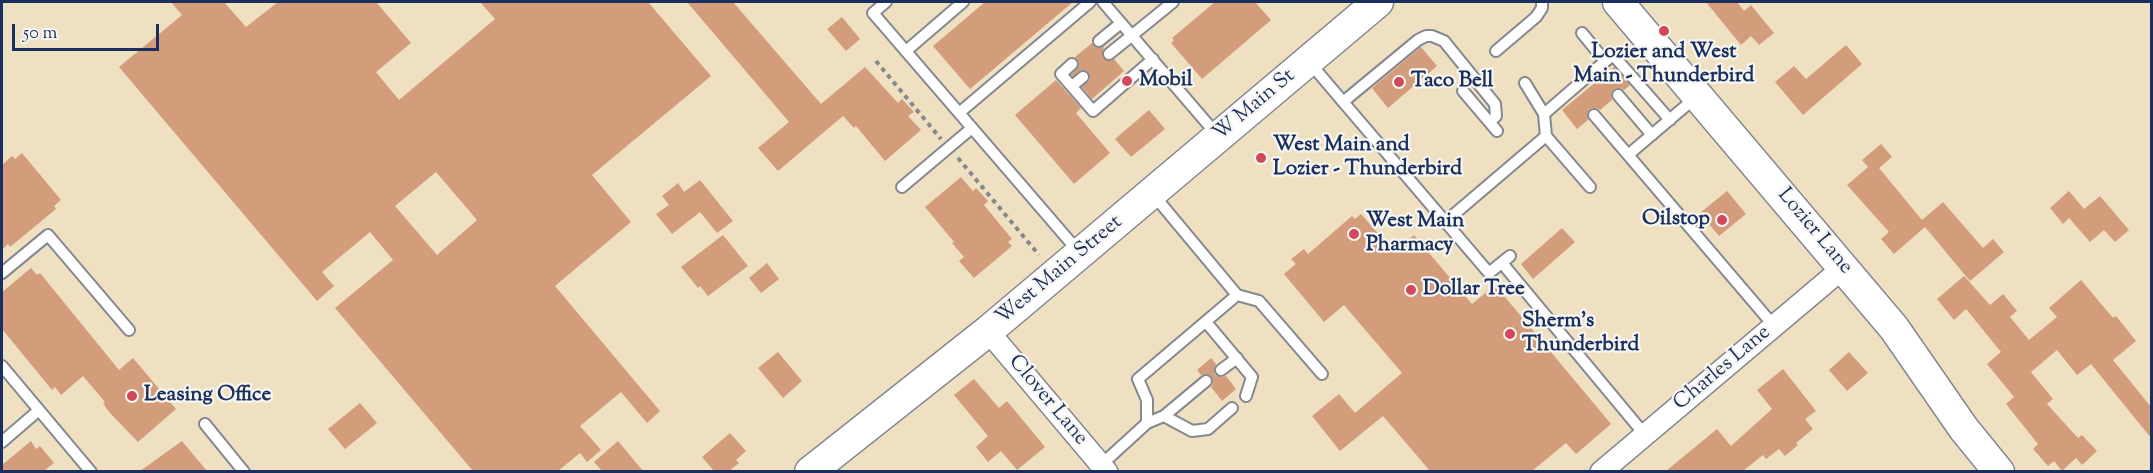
<!DOCTYPE html>
<html>
<head>
<meta charset="utf-8">
<style>
  body { margin:0 }
  #map { position:relative; width:2153px; height:473px; overflow:hidden; background:#efe0c1; font-family:"Sorts Mill Goudy",serif }
  canvas { display:block }
  .frame { position:absolute; inset:0; border:3px solid #1b2f5e; pointer-events:none }
  .scale { position:absolute; left:12px; top:24px; width:147px; height:27px; box-sizing:border-box; border:3px solid #1b2f5e; border-top:0; padding-left:8px; font-size:18px; line-height:21px; white-space:nowrap; color:#1b2f5e; -webkit-text-stroke:4px #f6f6f2; paint-order:stroke }
</style>
</head>
<body>
<div id="map">
<canvas width="2153" height="473"></canvas>
<div class="frame"></div>
<div class="scale">50 m</div>
</div>
<script>
const ctx = document.querySelector('canvas').getContext('2d');
ctx.lineJoin = 'round';
function fill(path, color) { ctx.fillStyle = color; ctx.fill(path, 'evenodd'); }
const poly = rows => new Path2D(rows.map(r => 'M' + r).join(''));
function strokePath(path, color, width, dash) { ctx.strokeStyle = color; ctx.lineWidth = width; ctx.lineCap = dash ? 'butt' : 'round'; ctx.setLineDash(dash || []); ctx.stroke(path); }
function label(font, color, halo, rows, align = 'center') {
  ctx.font = font + ' "Sorts Mill Goudy",serif'; ctx.lineWidth = 4.5; ctx.setLineDash([]); ctx.textBaseline = 'middle'; ctx.strokeStyle = halo; ctx.fillStyle = color; for (const [text, x, y, turn = 0] of rows) {
    ctx.save(); ctx.translate(x, y); ctx.rotate((+turn || 0) * Math.PI / 180); ctx.textAlign = isNaN(turn) ? turn : align; if (halo) ctx.strokeText(text, 0, 0); ctx.fillText(text, 0, 0); ctx.restore();
  }
}
fill(poly([
  [171,2,224,2,246,27,278,2,376,2,411,43,376,72,399,100,495,19,480,2,648,2,711,76,592,175,631,222,555,286,660,411,647,423,621,392,580,426,601,450,587,462,580,453,558,471,473,471,335,308,393,260,370,232,322,272,334,286,317,301,119,67,182,15],
  [436,172,477,220,437,255,395,206],
  [687,2,733,2,821,104,865,67,898,103,902,99,914,112,908,116,921,130,885,161,856,126,854,128,843,116,778,171,758,148,789,122],
  [985,2,1073,2,970,89,933,46],
  [1215,2,1255,2,1271,20,1202,79,1171,43,1174,40,1172,38],
  [1706,2,1737,2,1744,11,1751,5,1774,33,1759,45,1751,36,1741,45],
  [842,17,860,39,846,51,827,29],
  [1092,43,1097,48,1104,47,1102,55,1104,59,1110,61,1114,59,1124,71,1092,99,1082,87,1090,80,1088,72,1081,70,1073,76,1071,75,1079,66,1079,62,1075,57],
  [1846,45,1862,64,1803,115,1775,82,1794,66,1806,79],
  [1421,47,1437,66,1388,108,1372,88],
  [1614,67,1630,85,1624,90,1620,88,1614,89,1611,93,1612,100,1600,110,1596,108,1590,109,1587,113,1588,120,1577,129,1562,110],
  [1056,80,1081,108,1076,113,1110,153,1074,184,1015,115],
  [1149,110,1165,129,1131,157,1115,139],
  [1881,144,1892,157,1879,168,1922,220,1943,202,1983,248,1993,239,2004,252,1970,281,1925,227,1894,254,1881,239,1889,232,1847,185,1868,167,1862,160],
  [22,153,61,200,54,206,56,209,10,247,8,244,2,250,2,165,12,156,15,159],
  [961,177,973,191,976,188,988,201,984,205,1012,239,1008,242,1012,246,974,278,959,261,964,257,952,243,954,242,925,207],
  [700,180,733,221,717,233,700,212,672,234,656,214,669,205,662,196,678,183,684,192],
  [1727,191,1746,214,1719,236,1700,213],
  [2069,191,2084,209,2100,196,2129,230,2115,242,2104,230,2090,242,2069,218,2063,224,2050,208],
  [1361,214,1394,252,1414,235,1472,304,1495,285,1611,424,1576,454,1566,443,1532,471,1430,471,1383,416,1340,451,1312,416,1339,394,1355,413,1402,373,1344,305,1324,322,1284,274,1296,264,1291,259,1304,249,1308,254,1352,216,1355,219],
  [1562,228,1575,242,1533,279,1521,264],
  [723,235,748,266,708,296,700,286,698,288,681,267],
  [767,263,779,279,761,293,749,278],
  [31,268,37,275,40,273,119,370,133,358,176,409,138,442,109,412,103,403,105,402,83,376,61,395,55,387,52,390,2,329,2,292],
  [1964,276,1990,305,2003,294,2017,311,2010,317,2029,340,2057,317,2049,308,2081,280,2113,318,2116,316,2136,341,2113,360,2151,407,2151,438,2091,364,2077,375,2057,350,2031,372,2053,399,2047,404,2078,438,2082,435,2097,451,2082,465,2076,458,2062,471,2054,461,2048,466,2033,449,2038,444,2006,404,2014,397,1987,364,2001,352,1966,309,1954,320,1937,299],
  [778,352,802,381,783,398,758,368],
  [1849,352,1868,373,1847,391,1829,370],
  [1211,358,1216,364,1214,370,1215,375,1221,377,1226,376,1236,389,1222,401,1211,387,1213,383,1212,377,1208,374,1201,375,1197,370],
  [1783,369,1816,411,1805,419,1813,429,1796,443,1798,445,1785,456,1779,449,1766,459,1763,455,1743,471,1666,471,1717,429,1731,446,1772,409,1757,390],
  [974,379,999,408,1007,401,1045,447,1017,470,1001,451,988,462,976,447,988,436,954,395],
  [360,403,377,423,345,449,328,429],
  [730,433,746,451,736,460,739,463,729,471,714,471,702,457],
  [31,441,36,449,40,446,54,463,44,471,2,471,2,465],
  [182,441,207,471,140,471],
  [618,441,643,471,602,471,594,462]
]), '#d39d7c');
const service = poly([
  [886,2,873,13,1078,251],
  [1103,2,1218,136],
  [1582,33,1605,61],
  [1099,41,1121,23],
  [906,51,963,2],
  [1496,51,1536,17,1542,8,1542,2],
  [1109,54,1173,2],
  [1310,63,1489,273,1510,256],
  [1072,64,1061,74,1093,111,1153,59],
  [1525,83,1544,114],
  [1072,86,1083,77],
  [1463,91,1497,131],
  [1618,95,1652,135],
  [1343,102,1418,40,1426,36,1432,36,1444,41,1495,104,1496,116,1490,122],
  [959,113,1090,2],
  [1594,115,1774,326],
  [1628,155,1695,98],
  [902,187,972,128],
  [1590,187,1546,136,1544,114,1596,69,1613,55,1670,120],
  [1152,193,1237,295,1259,301,1322,374],
  [1445,222,1546,136],
  [1502,263,1645,435],
  [2,273,48,235,129,330],
  [1206,322,1252,377,1246,396],
  [2,366,91,472],
  [1221,370,1237,358],
  [1164,416,1192,431,1208,429,1232,408],
  [1147,423,1164,416,1206,381],
  [205,424,244,472],
  [2,442,39,410],
  [1101,465,1147,423,1147,400,1138,379,1237,295]
]);
const minor = poly([
  [988,331,1107,472],
  [1601,472,1844,267]
]);
const secondary = poly([
  [1618,2,1894,328,1964,429,1999,472],
  [810,472,988,331,1378,2]
]);
strokePath(service, '#858890', 14);
strokePath(minor, '#858890', 24);
strokePath(secondary, '#858890', 33);
strokePath(poly([
  [876,61,941,139],
  [958,158,1039,255]
]), '#858890', 4, [4.5, 4.5]);
strokePath(service, '#fff', 10);
strokePath(minor, '#fff', 21);
strokePath(secondary, '#fff', 30);
for (const [x, y, r, color] of [
  [1664,31,6,"#d1495b"],
  [1127,81,6,"#d1495b"],
  [1399,82,6,"#d1495b"],
  [1261,158,6,"#d1495b"],
  [1722,220,6,"#d1495b"],
  [1354,234,6,"#d1495b"],
  [1411,290,6,"#d1495b"],
  [1510,334,6,"#d1495b"],
  [132,396,6,"#d1495b"]
]) { const dot = new Path2D(); dot.arc(x, y, r, 0, 2 * Math.PI); ctx.fillStyle = color; ctx.fill(dot); strokePath(dot, '#f6f6f2', 2); }
label('bold 21px', '#1b2f5e', '#f6f6f2', [
  ["Lozier and West",1664,53,"center"],
  ["Main - Thunderbird",1664,77,"center"],
  ["Mobil",1139,81],
  ["Taco Bell",1411,82],
  ["West Main and",1273,146],
  ["Lozier - Thunderbird",1273,170],
  ["Oilstop",1710,220,"right"],
  ["West Main",1366,222],
  ["Pharmacy",1366,246],
  ["Dollar Tree",1423,290],
  ["Sherm's",1522,322],
  ["Thunderbird",1522,346],
  ["Leasing Office",144,396]
], 'left');
label('21px', '#1b2f5e', '#f6f6f2', [
  ["W Main St",1255,106,-40],
  ["Lozier Lane",1814,232,50],
  ["West Main Street",1060,271,-40],
  ["Charles Lane",1723,369,-40],
  ["Clover Lane",1047,401,50]
]);
</script>
</body>
</html>
